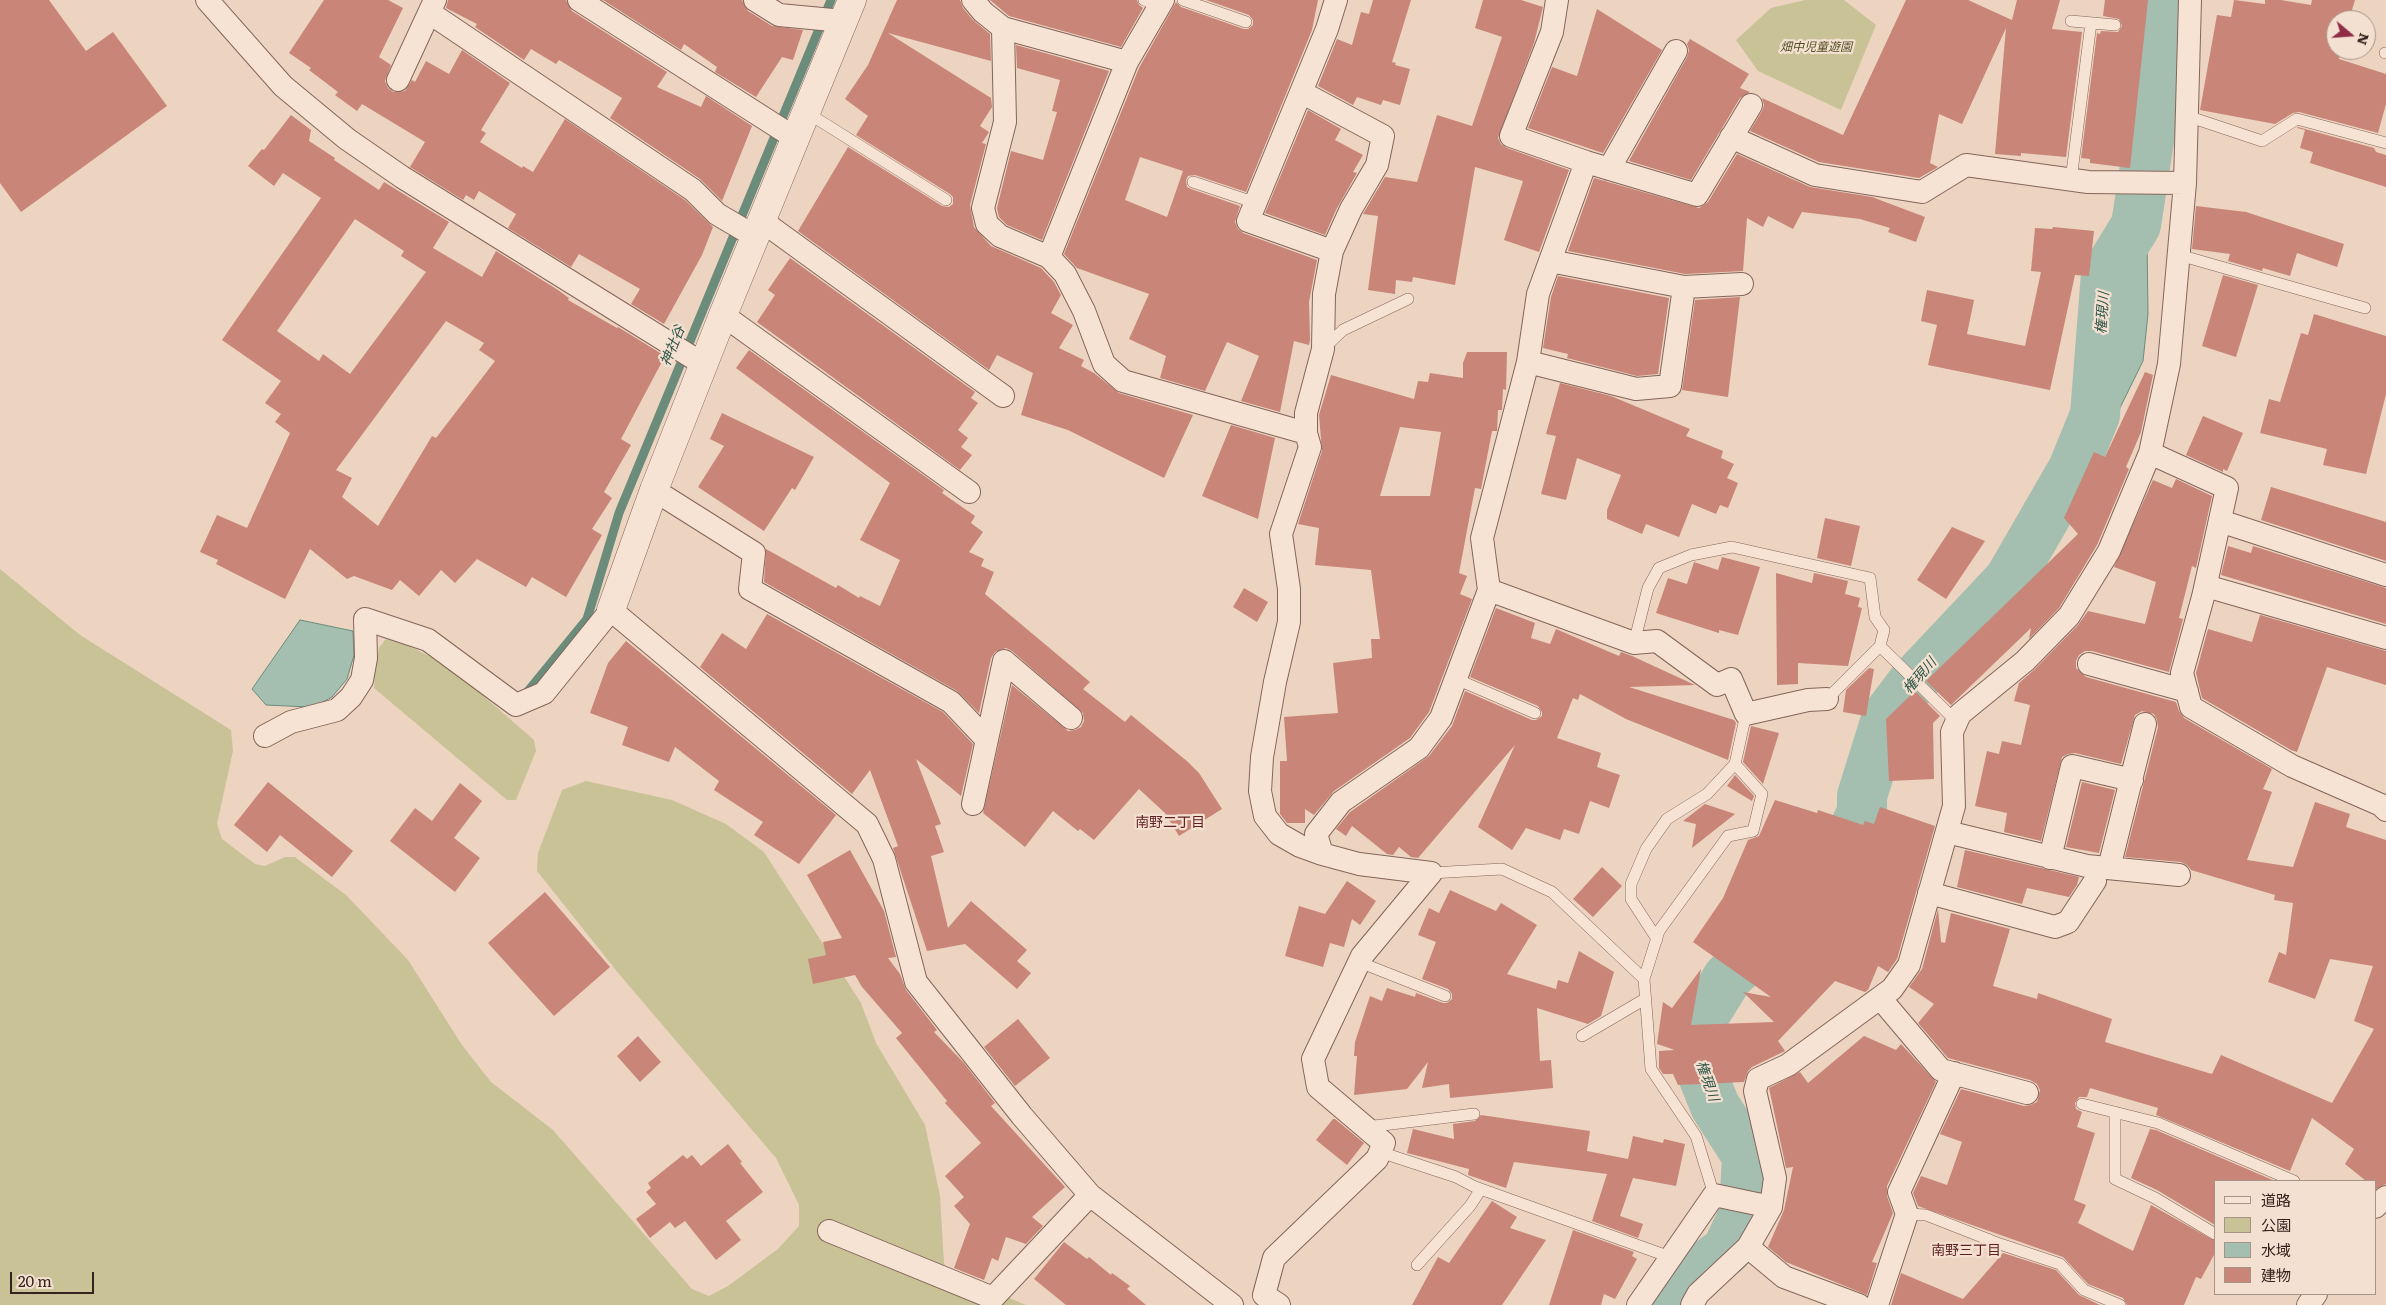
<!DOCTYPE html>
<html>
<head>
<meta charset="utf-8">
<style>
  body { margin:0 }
  #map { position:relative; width:2386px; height:1305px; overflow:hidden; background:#ecd4c1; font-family:Literata,"Noto Sans JP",serif }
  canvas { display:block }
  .legend { position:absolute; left:2214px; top:1180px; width:162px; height:115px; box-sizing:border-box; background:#f3e0d0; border:1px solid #a79488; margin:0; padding:6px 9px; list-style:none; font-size:15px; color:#35221d }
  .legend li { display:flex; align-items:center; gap:10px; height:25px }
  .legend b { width:25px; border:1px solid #a79488 }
  .north { position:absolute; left:2326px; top:10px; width:50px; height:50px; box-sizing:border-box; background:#f3e0d0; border:1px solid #a79488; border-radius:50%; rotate:108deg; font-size:14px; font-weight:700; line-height:20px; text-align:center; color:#35221d }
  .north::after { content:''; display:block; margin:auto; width:18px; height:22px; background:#912c47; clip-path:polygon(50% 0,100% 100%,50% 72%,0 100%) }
  .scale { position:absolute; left:10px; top:1272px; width:84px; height:22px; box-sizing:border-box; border:2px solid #35221d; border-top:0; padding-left:6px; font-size:15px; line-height:18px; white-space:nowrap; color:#35221d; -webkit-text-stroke:4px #f3e0d0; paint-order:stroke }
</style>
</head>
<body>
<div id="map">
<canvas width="2386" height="1305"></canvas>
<ul class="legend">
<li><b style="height:6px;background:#f7e3d4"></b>道路</li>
<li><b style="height:14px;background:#c9c296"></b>公園</li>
<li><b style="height:14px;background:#a4beaf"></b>水域</li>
<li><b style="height:14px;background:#c88578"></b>建物</li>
</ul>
<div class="north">N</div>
<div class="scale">20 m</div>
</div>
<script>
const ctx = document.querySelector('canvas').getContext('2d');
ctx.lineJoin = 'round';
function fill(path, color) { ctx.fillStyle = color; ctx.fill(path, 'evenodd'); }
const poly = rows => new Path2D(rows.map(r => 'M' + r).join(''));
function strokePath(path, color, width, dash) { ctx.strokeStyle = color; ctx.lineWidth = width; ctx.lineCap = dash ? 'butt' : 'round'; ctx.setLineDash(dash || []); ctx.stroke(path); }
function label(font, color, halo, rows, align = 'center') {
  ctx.font = font + ' Literata,"Noto Sans JP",serif'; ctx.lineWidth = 4.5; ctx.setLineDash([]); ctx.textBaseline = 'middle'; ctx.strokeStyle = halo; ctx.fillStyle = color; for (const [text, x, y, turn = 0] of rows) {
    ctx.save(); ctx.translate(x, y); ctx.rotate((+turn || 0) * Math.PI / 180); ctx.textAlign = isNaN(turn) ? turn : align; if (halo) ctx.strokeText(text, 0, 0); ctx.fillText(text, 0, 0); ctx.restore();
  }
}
fill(poly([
  [1805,0,1844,0,1876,25,1841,110,1758,71,1736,40,1771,8],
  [0,569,80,635,231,730,233,751,217,824,222,839,255,864,265,866,285,857,295,857,346,895,408,960,462,1045,491,1082,553,1130,692,1289,709,1296,728,1286,778,1249,799,1226,799,1205,776,1158,619,974,537,871,538,853,562,790,586,781,672,800,726,824,764,852,861,1003,876,1043,925,1125,940,1196,944,1263,949,1273,1026,1305,0,1305],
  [391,637,449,666,534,740,536,751,516,800,507,800,374,688,375,668,379,648,385,640]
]), '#c9c296');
const water = poly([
  [2123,234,2147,239,2148,314,2143,361,2114,420,2086,418,2097,298,2104,259,2123,234],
  [300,620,353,631,354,655,347,679,332,697,321,703,309,707,266,705,252,689,300,620]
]);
fill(water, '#a4beaf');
strokePath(water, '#6b8c7b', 1);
strokePath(poly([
  [528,691,587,619,619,513,831,0]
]), '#6b8c7b', 9);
strokePath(poly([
  [1672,1305,1687,1280,1727,1250,1744,1214,1747,1156,1715,1106,1697,1061,1702,1019,1728,977,1769,938,1841,857,1862,812,1862,796,1887,716,1912,683,2009,580,2073,469,2095,415,2106,274,2136,225,2156,95,2165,0]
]), '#a4beaf', 50);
fill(poly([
  [0,0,49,0,86,51,113,32,167,106,21,212,0,183],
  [324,0,388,0,403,8,379,57,391,65,385,81,388,88,393,92,405,91,412,80,415,82,426,61,449,74,462,50,510,83,481,130,486,133,480,142,522,168,523,166,533,172,565,119,685,200,713,227,702,255,664,324,631,304,640,289,579,254,571,267,508,228,516,214,479,191,474,200,466,195,463,200,410,167,425,142,362,104,357,111,335,95,338,92,309,70,311,68,289,53],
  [448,0,566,0,572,11,667,72,657,87,701,107,706,96,752,126,722,201,700,179,610,118,622,98,559,60,556,64,531,49,524,60,475,27,477,24,446,8],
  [603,0,742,0,748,11,772,26,803,30,793,60,782,57,756,97,715,72,717,67,684,44,681,50],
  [897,0,960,0,963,8,973,20,990,34,991,61,888,33,991,98,992,107,980,126,989,132,982,143,986,144,970,205,974,227,991,246,1041,268,1054,282,1061,295,1051,313,1073,325,1059,348,1084,360,1081,366,1094,373,1119,393,1193,415,1164,478,1068,430,1021,415,1033,373,997,355,989,370,798,231,848,147,942,206,949,207,953,204,953,197,950,194,856,135,868,116,845,99,868,65],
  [990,0,1137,0,1139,5,1143,8,1121,47,1009,16],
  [1206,0,1318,0,1312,30,1246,192,1195,175,1188,176,1186,180,1187,187,1191,189,1240,206,1235,222,1238,229,1243,233,1317,260,1309,302,1310,340,1309,345,1294,341,1280,412,1241,401,1259,356,1227,342,1205,391,1160,378,1166,356,1129,339,1149,294,1077,268,1064,254,1139,68,1176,2,1181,7,1244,29,1248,29,1253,25,1253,20,1249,15],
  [1140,157,1183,171,1167,217,1125,200],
  [1373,0,1411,0,1392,62,1396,63,1395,65,1410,69,1400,105,1383,100,1381,105,1357,97,1353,105,1318,86,1337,39,1352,45,1361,12,1369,14],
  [1483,0,1521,0,1543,7,1534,43,1498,138,1501,144,1507,148,1569,170,1539,252,1504,240,1523,181,1475,167,1455,285,1413,277,1412,282,1396,280,1395,294,1368,290,1378,216,1363,214,1385,177,1417,182,1437,115,1472,126,1502,37,1475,28],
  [1906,0,1968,0,2012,20,2017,0,2060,0,2052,29,2082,32,2066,157,2021,153,2021,156,1995,154,2006,28,1962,124,1939,114,1930,163,1938,167,1919,178,1819,162,1750,131,1762,111,1764,105,1762,98,1843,135],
  [2105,0,2148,0,2130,168,2090,163,2090,159,2081,158,2097,33,2100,34,2101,31,2118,32,2122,26,2119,19,2103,16],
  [2234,0,2265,4,2265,0,2281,0,2311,5,2312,0,2355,0,2349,20,2336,20,2336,50,2341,50,2339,59,2386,74,2386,104,2378,133,2299,112,2293,113,2275,124,2200,110,2217,15,2231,17],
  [1597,9,1662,50,1603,153,1528,128,1552,67,1577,76],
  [1690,39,1749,74,1740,88,1750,92,1740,98,1691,180,1629,161,1687,57,1689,50,1687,44],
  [1016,45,1109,71,1042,240,1007,225,999,217,997,208,1011,151,1043,160,1057,112,1052,111,1060,80,1017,68],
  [1308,110,1341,129,1335,140,1363,155,1353,172,1357,173,1336,210,1325,235,1265,213],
  [291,115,311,130,309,141,335,158,334,160,379,190,384,182,449,222,433,248,482,277,496,251,558,290,569,298,568,300,617,328,618,327,665,356,621,439,631,445,604,492,612,498,592,529,602,535,566,597,532,577,526,587,477,559,455,583,441,570,419,596,400,580,392,590,354,576,347,579,310,549,285,599,216,564,218,560,200,552,217,515,247,528,290,433,275,422,281,414,265,403,281,381,222,340,321,198,283,173,274,186,248,166,262,149,264,150],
  [355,219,404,251,401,256,426,272,350,374,323,354,319,361,277,331],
  [446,321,484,343,479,350,495,361,436,438,432,436,378,526,342,497,352,478,336,470],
  [2298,127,2374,148,2376,152,2386,155,2386,187,2310,163,2313,152,2300,148,2305,130,2297,128],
  [1737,154,1810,187,1872,197,1925,217,1916,242,1888,232,1890,228,1860,219,1802,212,1793,229,1768,216,1763,227,1747,218,1743,271,1685,274,1568,251,1594,178,1699,208,1708,202],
  [2196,206,2246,212,2344,244,2337,267,2297,253,2290,276,2263,268,2262,271,2228,261,2230,254,2192,249],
  [2053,227,2094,231,2089,276,2075,275,2050,390,1928,365,1937,325,1921,321,1927,290,1974,300,1967,334,2025,346,2041,272,2031,271,2035,228,2052,229],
  [790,258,975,392,971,398,978,403,958,430,968,438,961,447,972,455,960,470,757,322,775,295,768,290],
  [2223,275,2258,285,2236,357,2202,346],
  [1558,276,1669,298,1658,374,1637,376,1567,358,1568,354,1543,348,1551,297],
  [1740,297,1728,397,1682,390,1695,300],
  [2314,314,2386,336,2386,394,2366,474,2323,465,2327,449,2260,433,2269,399,2280,402,2301,333,2308,335],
  [749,350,944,490,942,493,975,516,971,523,983,532,969,552,984,559,981,566,994,572,985,594,1090,682,1083,689,1125,722,1131,715,1188,762,1199,773,1222,809,1179,836,1165,813,1139,789,1094,840,1080,829,1078,831,1053,811,1025,847,983,813,1012,685,1068,731,1075,730,1081,727,1084,721,1083,713,1012,651,1006,648,995,652,991,658,979,713,957,691,764,582,766,549,836,588,838,585,859,598,860,596,880,606,900,560,860,540,890,483,736,368],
  [1467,352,1507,352,1506,390,1503,389,1502,410,1498,410,1497,431,1492,431,1481,489,1475,488,1459,573,1467,576,1460,594,1472,599,1429,712,1410,738,1334,791,1314,815,1305,809,1305,823,1287,823,1280,814,1280,761,1287,761,1284,717,1338,713,1333,663,1372,658,1371,639,1380,639,1371,570,1315,565,1319,528,1298,524,1322,451,1319,415,1331,375,1414,399,1418,381,1428,382,1430,373,1463,378,1463,363],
  [1400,427,1441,432,1430,496,1380,496],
  [2145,372,2153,375,2141,432,2126,467,2129,469,2097,545,2059,608,2029,639,2031,628,1951,705,1926,681,2078,534,2064,518,2094,452,2105,457],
  [1560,383,1611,396,1690,429,1686,436,1723,451,1721,458,1734,464,1727,478,1738,483,1728,508,1720,505,1716,514,1692,504,1679,537,1646,524,1642,534,1607,519,1607,510,1621,475,1577,458,1566,500,1541,494,1556,436,1546,434],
  [722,413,814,457,795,490,792,488,764,531,698,487,724,446,710,439],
  [2203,416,2243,433,2227,471,2223,469,2223,472,2186,455],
  [1231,425,1275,438,1258,519,1202,496],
  [2176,479,2212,496,2196,568,2192,566,2179,618,2183,619,2169,672,2092,651,2085,651,2079,655,2076,661,2076,668,2086,677,2176,702,2179,711,2184,718,2272,769,2263,789,2272,792,2247,860,2293,867,2315,802,2350,814,2346,827,2386,840,2386,1184,2376,1189,2375,1181,2366,1181,2345,1164,2354,1149,2312,1118,2290,1171,2156,1115,2158,1108,2090,1088,2087,1097,2079,1097,2075,1103,2076,1109,2082,1112,2077,1127,2095,1133,2074,1200,2086,1205,2078,1223,2133,1251,2151,1205,2215,1241,2215,1253,2201,1279,2196,1277,2184,1305,2127,1305,2123,1298,2088,1284,2063,1257,1918,1206,1913,1193,1921,1176,1947,1185,1962,1142,1940,1134,1961,1089,2024,1106,2031,1105,2037,1102,2040,1090,2037,1084,2030,1080,1948,1058,1918,1023,1934,1004,1909,987,1922,969,1938,909,1941,942,1945,943,1951,913,2010,929,1993,986,2037,999,2038,993,2112,1019,2105,1042,2212,1074,2221,1055,2332,1103,2374,1029,2354,1021,2373,966,2330,959,2315,999,2268,982,2279,952,2286,955,2293,903,2274,900,2275,895,2191,870,2187,865,2181,862,2125,857,2158,727,2157,720,2154,714,2142,711,2135,715,2121,764,2075,753,2068,754,2062,757,2041,841,2004,832,2007,813,1975,806,1987,751,1999,754,2002,741,2021,745,2030,705,2014,701,2019,683,2034,670,2078,625,2088,611,2145,624,2156,582,2114,567,2153,480,2172,488],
  [2271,487,2386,522,2386,561,2261,520],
  [1825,518,1860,526,1851,566,1817,558],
  [1952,527,1985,541,1946,599,1917,580],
  [2228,546,2251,553,2253,546,2386,588,2386,624,2221,575],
  [1722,557,1760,567,1738,635,1719,630,1719,633,1656,613,1668,578,1687,584,1694,562,1718,570],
  [1776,573,1812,583,1814,573,1848,581,1845,594,1860,598,1858,607,1862,608,1848,666,1798,663,1798,684,1777,685],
  [1244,588,1268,602,1257,622,1233,607],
  [1496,608,1535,623,1531,638,1550,644,1556,629,1619,656,1621,652,1632,656,1695,685,1629,687,1734,720,1736,723,1728,760,1626,719,1580,694,1578,700,1573,698,1557,738,1601,753,1597,767,1620,775,1609,808,1590,801,1579,834,1564,829,1560,840,1526,828,1512,850,1478,827,1515,745,1418,858,1411,857,1399,847,1393,855,1387,854,1352,826,1346,836,1336,829,1350,812,1429,756,1452,726,1465,691,1532,720,1536,720,1542,716,1542,712,1538,706,1470,677],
  [767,614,943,712,973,744,961,796,916,759,941,824,935,826,944,852,931,856,948,928,971,901,1027,950,1017,961,1031,973,1017,989,965,944,927,951,893,848,898,846,870,770,852,794,700,667,722,633,746,649],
  [2260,615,2386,651,2386,685,2327,667,2297,752,2291,750,2202,698,2196,673,2208,629,2252,642],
  [626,641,836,815,799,864,754,835,763,822,714,790,719,781,675,747,669,762,622,745,628,727,590,713,608,663],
  [1869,668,1874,669,1866,716,1843,712,1846,690],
  [1915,691,1940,716,1933,723,1934,779,1889,781,1886,719],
  [1751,726,1779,733,1763,784,1743,762],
  [1735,775,1754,796,1752,801,1727,786],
  [268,782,353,851,332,877,280,835,267,852,234,825],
  [2082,782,2115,790,2099,853,2066,847],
  [460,783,482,801,454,838,480,858,455,892,390,841,415,808,432,821],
  [1775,800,1817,813,1818,810,1863,825,1865,821,1874,824,1880,807,1935,826,1897,959,1888,972,1878,966,1868,990,1865,992,1835,981,1778,1041,1785,1051,1752,1067,1748,1071,1744,1082,1678,1085,1673,1074,1663,1074,1659,1068,1659,1051,1675,1050,1657,1044,1663,1002,1672,1008,1701,969,1691,1025,1774,1022,1743,992,1771,997,1693,942,1723,898,1748,840,1759,836],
  [1705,804,1735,814,1692,848,1696,824,1683,821],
  [850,850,884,911,896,957,888,958,900,974,906,990,937,1030,934,1032,964,1063,995,1103,991,1106,1065,1187,1032,1217,1043,1226,1026,1244,1006,1237,998,1261,992,1258,984,1280,954,1268,970,1224,954,1206,964,1197,945,1176,981,1143,945,1103,947,1101,896,1038,902,1033,862,987,855,975,813,984,808,959,826,955,823,942,842,938,807,875],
  [1965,850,2079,877,2077,885,2069,897,2027,888,2022,904,1957,887],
  [1602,867,1622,886,1593,917,1573,899],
  [1347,881,1376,901,1360,925,1352,919,1344,947,1330,943,1323,967,1285,956,1299,906,1325,914],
  [1450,890,1496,911,1501,903,1537,925,1507,974,1556,989,1558,980,1568,983,1579,951,1614,972,1601,1016,1588,1024,1537,1008,1540,1061,1551,1060,1553,1088,1450,1098,1449,1084,1422,1088,1428,1062,1407,1089,1354,1095,1357,1056,1354,1056,1355,1042,1370,996,1382,1001,1387,988,1415,997,1416,993,1443,1003,1447,1003,1452,999,1452,994,1448,989,1422,979,1436,942,1418,935,1429,908,1439,913],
  [545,892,610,967,554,1016,488,943],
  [1018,1019,1050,1058,1015,1086,984,1047],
  [638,1036,661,1062,640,1082,617,1056],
  [1864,1036,1896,1050,1901,1044,1936,1082,1887,1186,1887,1196,1893,1213,1872,1262,1877,1263,1867,1295,1786,1262,1768,1247,1784,1210,1793,1167,1786,1168,1769,1088,1800,1072,1808,1083],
  [1481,1115,1590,1131,1587,1151,1628,1159,1633,1136,1663,1143,1664,1139,1685,1144,1676,1186,1633,1178,1620,1216,1643,1224,1638,1238,1592,1221,1607,1174,1514,1162,1506,1188,1468,1175,1469,1169,1407,1153,1413,1129,1454,1139,1453,1124,1475,1121],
  [1333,1119,1335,1119,1364,1143,1347,1165,1316,1140],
  [2150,1129,2156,1130,2275,1181,2215,1181,2215,1225,2157,1190,2131,1178],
  [728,1144,742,1162,740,1163,763,1192,726,1221,741,1240,716,1260,685,1221,675,1228,670,1222,650,1238,636,1219,656,1204,646,1192,651,1188,648,1183,683,1155,687,1159,692,1155,701,1166],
  [1492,1201,1517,1217,1510,1228,1546,1240,1502,1305,1412,1305,1438,1257,1449,1263],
  [1573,1230,1634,1252,1632,1256,1637,1259,1615,1299,1604,1294,1601,1305,1549,1305],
  [1064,1242,1087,1259,1089,1257,1111,1275,1112,1273,1130,1286,1127,1289,1146,1305,1066,1305,1034,1279],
  [2003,1253,2056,1270,2079,1295,2100,1305,1891,1305,1901,1273,1963,1299]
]), '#c88578');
const service = poly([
  [1144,0,1160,6],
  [1183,0,1246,22],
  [2071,21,2115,25],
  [2385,53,2386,53],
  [806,112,946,200],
  [2187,116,2262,141,2297,119,2386,143],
  [2071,180,2091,23],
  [1193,182,1256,203],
  [2179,255,2365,308],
  [1324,348,1343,330,1408,299],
  [1634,643,1648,588,1659,568,1691,555,1732,547,1870,578,1875,617,1884,630,1880,646,1827,699],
  [1880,646,1957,722],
  [1456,679,1535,713],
  [1431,873,1502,869,1552,892,1644,979,1651,1069,1696,1136,1714,1195],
  [1657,939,1631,899,1631,884,1646,849,1667,819,1707,794,1735,764],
  [1359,962,1445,996],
  [1644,979,1659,931,1728,836,1753,831,1762,794,1735,764,1746,714],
  [1582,1036,1645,999],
  [2082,1104,2158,1123,2294,1181],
  [2115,1112,2115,1179,2155,1198,2215,1234],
  [1366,1127,1474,1114],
  [1380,1152,1456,1177,1475,1187,1670,1257],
  [1907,1214,1926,1215,2000,1244,2060,1264,2084,1290,2120,1305],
  [1417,1265,1470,1206,1481,1189]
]);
const minor = poly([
  [207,0,283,86,347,139,402,177,703,364],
  [579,0,795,138],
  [755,0,779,15,843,21],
  [973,0,983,12,1003,28,1005,122,983,208,987,224,1000,236,1049,257,1065,274,1084,311,1104,364,1123,381,1306,433],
  [430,13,693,190,717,214,756,237],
  [1003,28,1127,62],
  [398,80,435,0],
  [1301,92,1383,136,1377,165,1351,209,1332,251,1324,294,1323,349,1306,413,1306,433,1310,447,1281,534,1289,589,1289,622,1275,682,1262,757,1260,791,1265,816,1279,834,1300,846,1322,854],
  [1731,137,1815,175,1922,192,1966,165,2088,182,2185,183],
  [1586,162,1697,195,1751,105],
  [1609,169,1676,51],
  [762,221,1003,396],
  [1332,251,1248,221,1327,29,1336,0],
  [1049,257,1127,62,1163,0],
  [1550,261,1684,287,1742,284],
  [723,315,969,492],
  [1528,362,1636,389,1670,386,1684,287],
  [2150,453,2227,488,2203,597,2182,673,2191,707,2292,766,2381,805,2386,810],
  [654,490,754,553,750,589,951,702,987,740],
  [2220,521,2386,575],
  [2206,586,2386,638],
  [1489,590,1634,643,1657,641,1717,685,1731,679,1746,714,1808,700,1827,699],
  [2089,664,2187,691],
  [265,736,291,722,337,710,351,697,362,680,366,658,365,619,428,640,516,705,544,693,611,610,867,824,884,859,916,982,1022,1116,1090,1195,1232,1305],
  [973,804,1004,661,1071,718],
  [1947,832,2087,866,2179,875],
  [2050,858,2072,766,2132,780],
  [2109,868,2145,724],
  [1431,873,1359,864,1322,854,1316,834,1341,802,1419,748,1441,718,1489,590,1482,538,1528,362,1538,294,1586,162,1511,136,1552,32,1557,0],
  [1929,893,2055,927,2068,922,2095,881],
  [1880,998,1941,1070,2027,1093],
  [2375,1207,2386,1197],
  [829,1231,993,1298,1090,1195],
  [1279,1305,1264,1295,1274,1258,1377,1159,1384,1143,1318,1087,1313,1059,1362,956,1431,873],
  [1638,1305,1714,1195,1771,1207],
  [1692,1305,1698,1294,1748,1247],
  [1859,1305,1784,1277,1748,1247,1771,1207,1775,1178,1755,1091,1758,1079,1788,1065,1892,989,1909,965,1954,806,1952,732,1960,714,2025,661,2069,616,2109,551,2150,453,2169,364,2185,183,2190,0],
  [1877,1305,1907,1214,1899,1192,1954,1073],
  [2308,1305,2316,1294]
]);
const tertiary = poly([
  [611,610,654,490,723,315,852,0]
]);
strokePath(service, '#84655a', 12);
strokePath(minor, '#84655a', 24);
strokePath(tertiary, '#84655a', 29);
strokePath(service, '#f7e3d4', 11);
strokePath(minor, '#f7e3d4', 22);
strokePath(tertiary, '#f7e3d4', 28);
label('italic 12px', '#505025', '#f3e0d0', [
  ["畑中児童遊園",1816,47]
]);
label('italic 14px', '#2d5447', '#f3e0d0', [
  ["権現川",2103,313,-86],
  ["神社谷",673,346,-68],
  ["権現川",1920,676,-49],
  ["権現川",1707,1081,71]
]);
label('14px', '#5f1f22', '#f3e0d0', [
  ["南野二丁目",1170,823],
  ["南野三丁目",1966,1251]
]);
</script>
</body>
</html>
